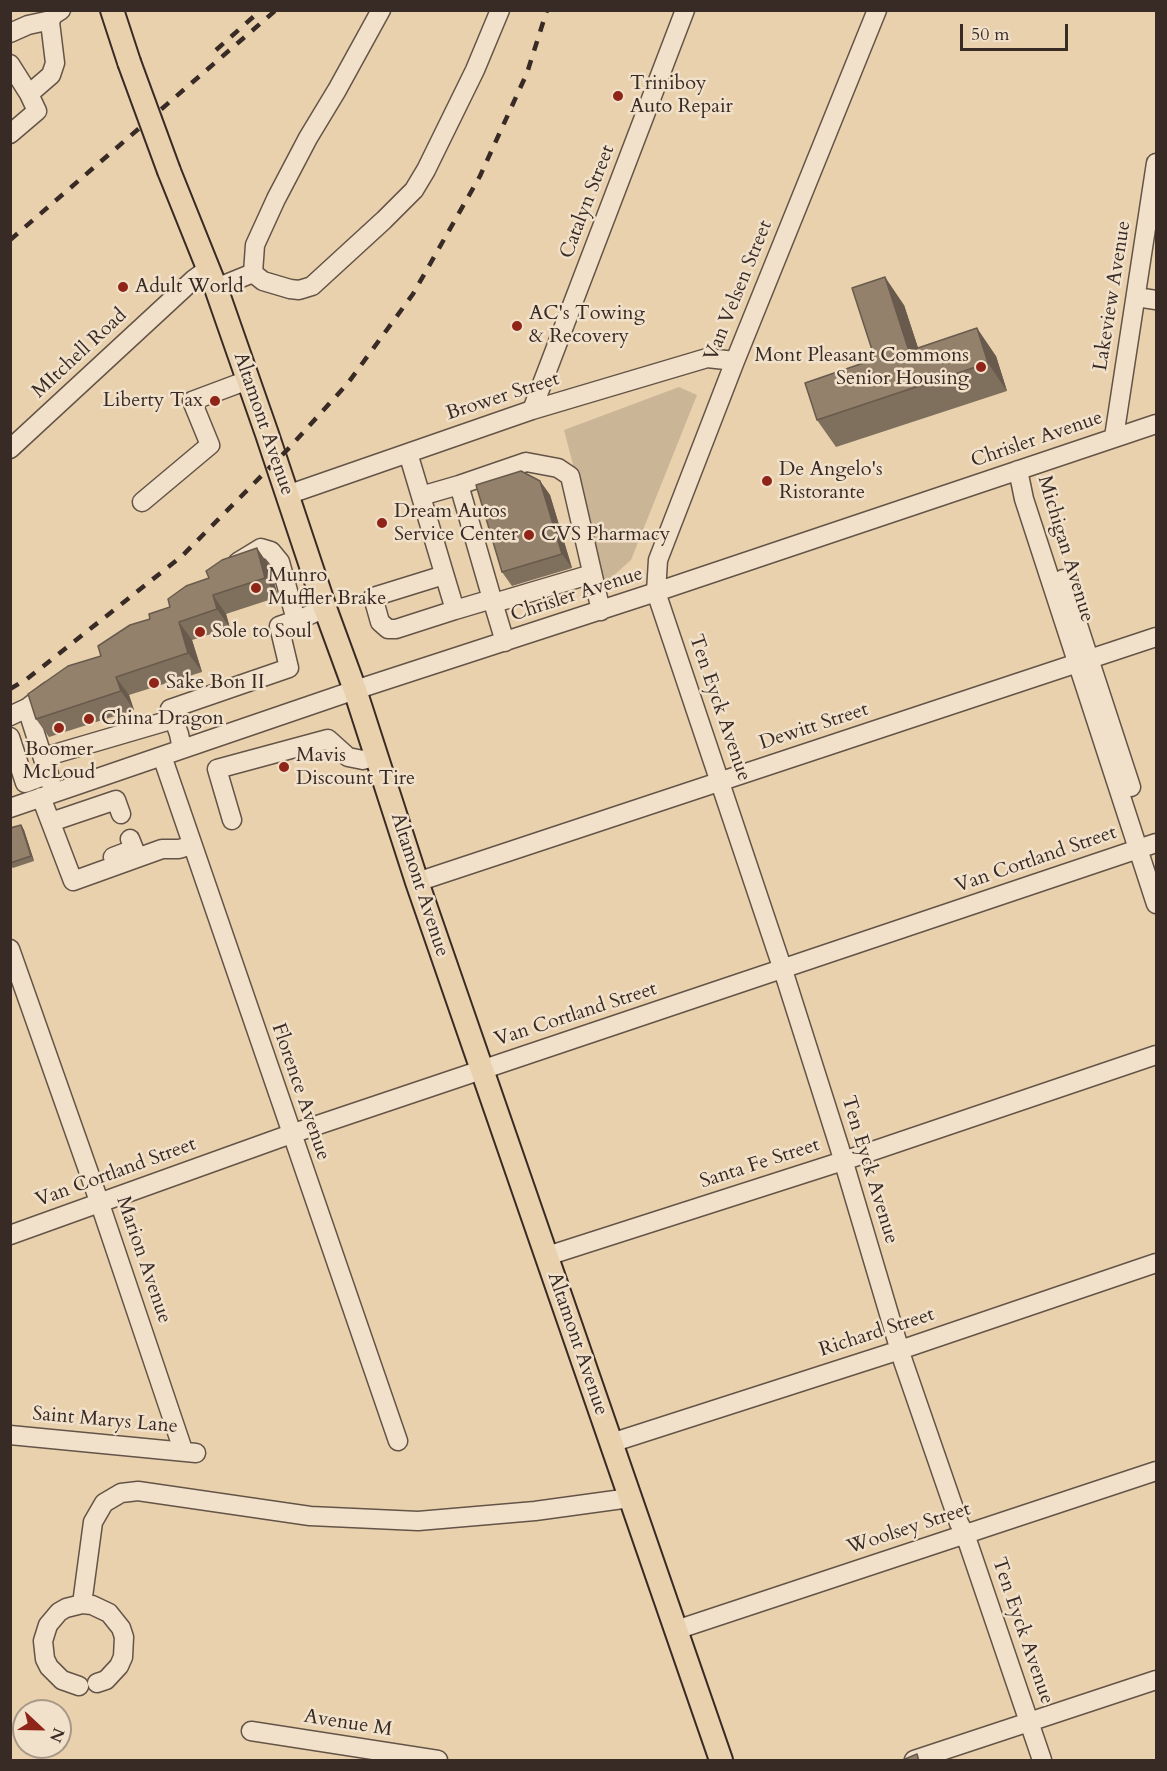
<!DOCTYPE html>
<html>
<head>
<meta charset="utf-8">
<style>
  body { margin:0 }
  #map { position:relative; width:1167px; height:1771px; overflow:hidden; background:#e9d1ae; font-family:Cardo,serif }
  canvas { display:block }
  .frame { position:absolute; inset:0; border:12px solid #382a25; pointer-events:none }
  .north { position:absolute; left:12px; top:1699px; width:60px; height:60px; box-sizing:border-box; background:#f1e1ca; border:2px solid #a79888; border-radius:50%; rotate:112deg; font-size:16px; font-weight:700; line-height:24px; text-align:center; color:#382a25 }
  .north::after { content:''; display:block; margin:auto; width:21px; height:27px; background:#8f2418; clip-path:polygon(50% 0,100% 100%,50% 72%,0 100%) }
  .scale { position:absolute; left:960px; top:24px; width:108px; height:27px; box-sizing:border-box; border:3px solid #382a25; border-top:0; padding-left:8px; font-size:18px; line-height:21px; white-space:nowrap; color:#382a25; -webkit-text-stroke:4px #f1e1ca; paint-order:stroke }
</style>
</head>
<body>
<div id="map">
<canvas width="1167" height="1771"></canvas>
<div class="frame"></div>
<div class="north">N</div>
<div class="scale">50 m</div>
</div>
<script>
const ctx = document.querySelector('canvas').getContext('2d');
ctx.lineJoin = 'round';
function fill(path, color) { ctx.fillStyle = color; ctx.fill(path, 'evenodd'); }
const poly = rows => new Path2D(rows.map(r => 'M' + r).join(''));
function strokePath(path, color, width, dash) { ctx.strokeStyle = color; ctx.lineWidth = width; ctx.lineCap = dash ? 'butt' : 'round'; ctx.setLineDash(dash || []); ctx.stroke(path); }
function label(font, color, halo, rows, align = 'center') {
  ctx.font = font + ' Cardo,serif'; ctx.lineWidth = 5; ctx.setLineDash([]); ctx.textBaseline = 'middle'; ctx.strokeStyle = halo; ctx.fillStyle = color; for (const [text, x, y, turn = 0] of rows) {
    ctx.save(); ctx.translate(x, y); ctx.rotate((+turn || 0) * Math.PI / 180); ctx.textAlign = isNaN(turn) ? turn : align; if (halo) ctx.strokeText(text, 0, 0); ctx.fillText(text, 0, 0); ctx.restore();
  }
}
fill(poly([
  [679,387,697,395,631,560,604,584,564,430]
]), '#cbb597');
const minor = poly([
  [877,10,735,361,658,560,656,592,783,970,839,1146,903,1361,959,1523,965,1534,1042,1760],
  [10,33,28,25,51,20],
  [10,64,29,94,37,111,10,134],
  [29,94,51,75,55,63,50,22,53,15,61,10],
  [253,273,263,281,290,289,299,290,312,286,384,220,414,190,426,170,475,70,500,10],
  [253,273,255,245,276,199,308,138,337,90,381,10],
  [216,288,253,273],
  [1136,297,1156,300],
  [532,410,685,10],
  [1114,437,1156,163],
  [10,449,194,279,208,269],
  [408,453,455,610,492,599,459,485,421,496],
  [1018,470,1024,499,1156,904],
  [459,485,526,462,558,468,570,476,601,611],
  [287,495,532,410,707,358,735,361],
  [142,502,210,445,192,401,248,380],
  [238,562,261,548,271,551,280,562,296,620],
  [444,575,373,597,380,622,388,629,396,629,455,610],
  [1063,579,1131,787],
  [492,599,505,642],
  [494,603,592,574],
  [27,708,54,793],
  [10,716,27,708,49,691],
  [10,737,25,783,49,774],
  [182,749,179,734,170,709,289,668,279,626,305,617,325,608],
  [162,756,398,1441],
  [44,757,174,719],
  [41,797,73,881,162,849,179,849,192,845],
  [10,808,355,690,656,592,1156,424],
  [232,820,217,769,328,739,348,757,363,760,376,756],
  [51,822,116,800,121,814],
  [113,857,134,849,130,839],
  [417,882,1156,637],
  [10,949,100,1204,183,1450],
  [10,1235,291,1134,1156,843],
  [547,1256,843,1161,1156,1055],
  [10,1435,196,1453],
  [611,1443,900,1350,1156,1263],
  [82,1604,93,1522,104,1503,121,1493,138,1491,310,1516,418,1521,535,1511,630,1498],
  [676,1630,1156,1471],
  [79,1686,62,1680,49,1667,45,1659,43,1641,48,1625,59,1612,66,1608,82,1604,92,1605,109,1613,121,1628,124,1637,123,1657,119,1666,106,1680,97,1683],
  [251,1731,438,1760],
  [914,1760,1156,1680]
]);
const major = poly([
  [112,10,129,62],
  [169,171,216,288,267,434,325,608,355,690,417,882,721,1760]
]);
strokePath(minor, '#645447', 21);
strokePath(major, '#382a25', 26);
strokePath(minor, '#f1e1ca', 18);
strokePath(major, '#e9d1ae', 22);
strokePath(poly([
  [216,50,261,10],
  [10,240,276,10],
  [10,689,27,679,182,556,290,447,348,383,413,294,480,176,527,73,547,10]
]), '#382a25', 4.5, [10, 10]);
const majorBridge = poly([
  [129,62,169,171]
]);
strokePath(majorBridge, '#382a25', 26, []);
strokePath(majorBridge, '#e9d1ae', 22);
fill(poly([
  [904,305,918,348,996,356,1007,391,836,447,817,420,875,359],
  [540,481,550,495,572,568,512,586,502,572],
  [270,567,278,597,226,614,230,628,192,640,202,672,129,695,134,710,49,737,36,719,101,656,150,619,170,607,209,578],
  [21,825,24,830,34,861,13,868,10,865,10,828]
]), '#7f6f5d');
fill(poly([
  [885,277,904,305,928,378,909,351],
  [977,328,996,356,1007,391,988,363],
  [540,481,550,495,572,568,562,554],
  [257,548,270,567,278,597,265,578],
  [213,595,226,614,230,628,217,609],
  [179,622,192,640,202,672,188,653],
  [116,677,129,695,134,710,121,691],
  [21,825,24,830,34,861,31,856]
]), '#685a4c');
const building = poly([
  [885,277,909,351,977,328,988,363,817,420,805,383,875,359,852,288,885,277],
  [521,471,540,481,562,554,502,572,476,485,521,471],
  [257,548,265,578,213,595,217,609,179,622,188,653,116,677,121,691,36,719,28,694,68,666,101,656,98,646,130,625,150,619,149,614,170,607,168,599,186,586,209,578,206,571,222,560,257,548],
  [21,825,31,856,10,863,10,828,21,825],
  [917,1754,919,1761,900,1761,917,1754]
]);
fill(building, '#94816c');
strokePath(building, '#685a4c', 1.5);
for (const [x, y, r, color] of [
  [618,96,6,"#8f2418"],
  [123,287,6,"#8f2418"],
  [517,326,6,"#8f2418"],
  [981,367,6,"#8f2418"],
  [215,401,6,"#8f2418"],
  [767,481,6,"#8f2418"],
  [382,523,6,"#8f2418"],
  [529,535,6,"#8f2418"],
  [256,588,6,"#8f2418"],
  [200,632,6,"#8f2418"],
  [154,683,6,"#8f2418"],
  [89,719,6,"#8f2418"],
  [59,728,6,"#8f2418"],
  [284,767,6,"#8f2418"]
]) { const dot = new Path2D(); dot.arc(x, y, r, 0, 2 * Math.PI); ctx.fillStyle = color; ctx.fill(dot); strokePath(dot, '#f1e1ca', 2); }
label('20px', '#382a25', '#f1e1ca', [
  ["Triniboy",630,84],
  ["Auto Repair",630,107],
  ["Adult World",135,287],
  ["AC's Towing",529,314],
  ["& Recovery",529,337],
  ["Mont Pleasant Commons",969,356,"right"],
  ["Senior Housing",969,379,"right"],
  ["Liberty Tax",203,401,"right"],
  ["De Angelo's",779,470],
  ["Ristorante",779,493],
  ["Dream Autos",394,512],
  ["Service Center",394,535],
  ["CVS Pharmacy",541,535],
  ["Munro",268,576],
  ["Muffler Brake",268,599],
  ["Sole to Soul",212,632],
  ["Sake Bon II",166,683],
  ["China Dragon",101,719],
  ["Boomer",59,750,"center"],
  ["McLoud",59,773,"center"],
  ["Mavis",296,756],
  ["Discount Tire",296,779]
], 'left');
label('20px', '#382a25', '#f1e1ca', [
  ["Catalyn Street",588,202,-69],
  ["Van Velsen Street",739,291,-68],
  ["Lakeview Avenue",1113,296,-81],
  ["MItchell Road",80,354,-43],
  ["Brower Street",503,397,-18],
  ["Altamont Avenue",263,424,71],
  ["Chrisler Avenue",1037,440,-19],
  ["Michigan Avenue",1065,549,73],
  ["Chrisler Avenue",577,595,-18],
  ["Ten Eyck Avenue",719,708,71],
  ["Dewitt Street",814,727,-18],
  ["Van Cortland Street",1036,860,-19],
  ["Altamont Avenue",419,885,72],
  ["Van Cortland Street",576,1015,-18],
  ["Florence Avenue",300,1092,71],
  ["Santa Fe Street",760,1164,-18],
  ["Ten Eyck Avenue",869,1170,73],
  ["Van Cortland Street",116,1173,-20],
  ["Marion Avenue",143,1260,71],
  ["Richard Street",877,1333,-18],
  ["Altamont Avenue",577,1344,71],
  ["Saint Marys Lane",105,1421,5],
  ["Woolsey Street",909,1529,-18],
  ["Ten Eyck Avenue",1022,1631,71],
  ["Avenue M",348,1724,9]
]);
</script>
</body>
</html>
